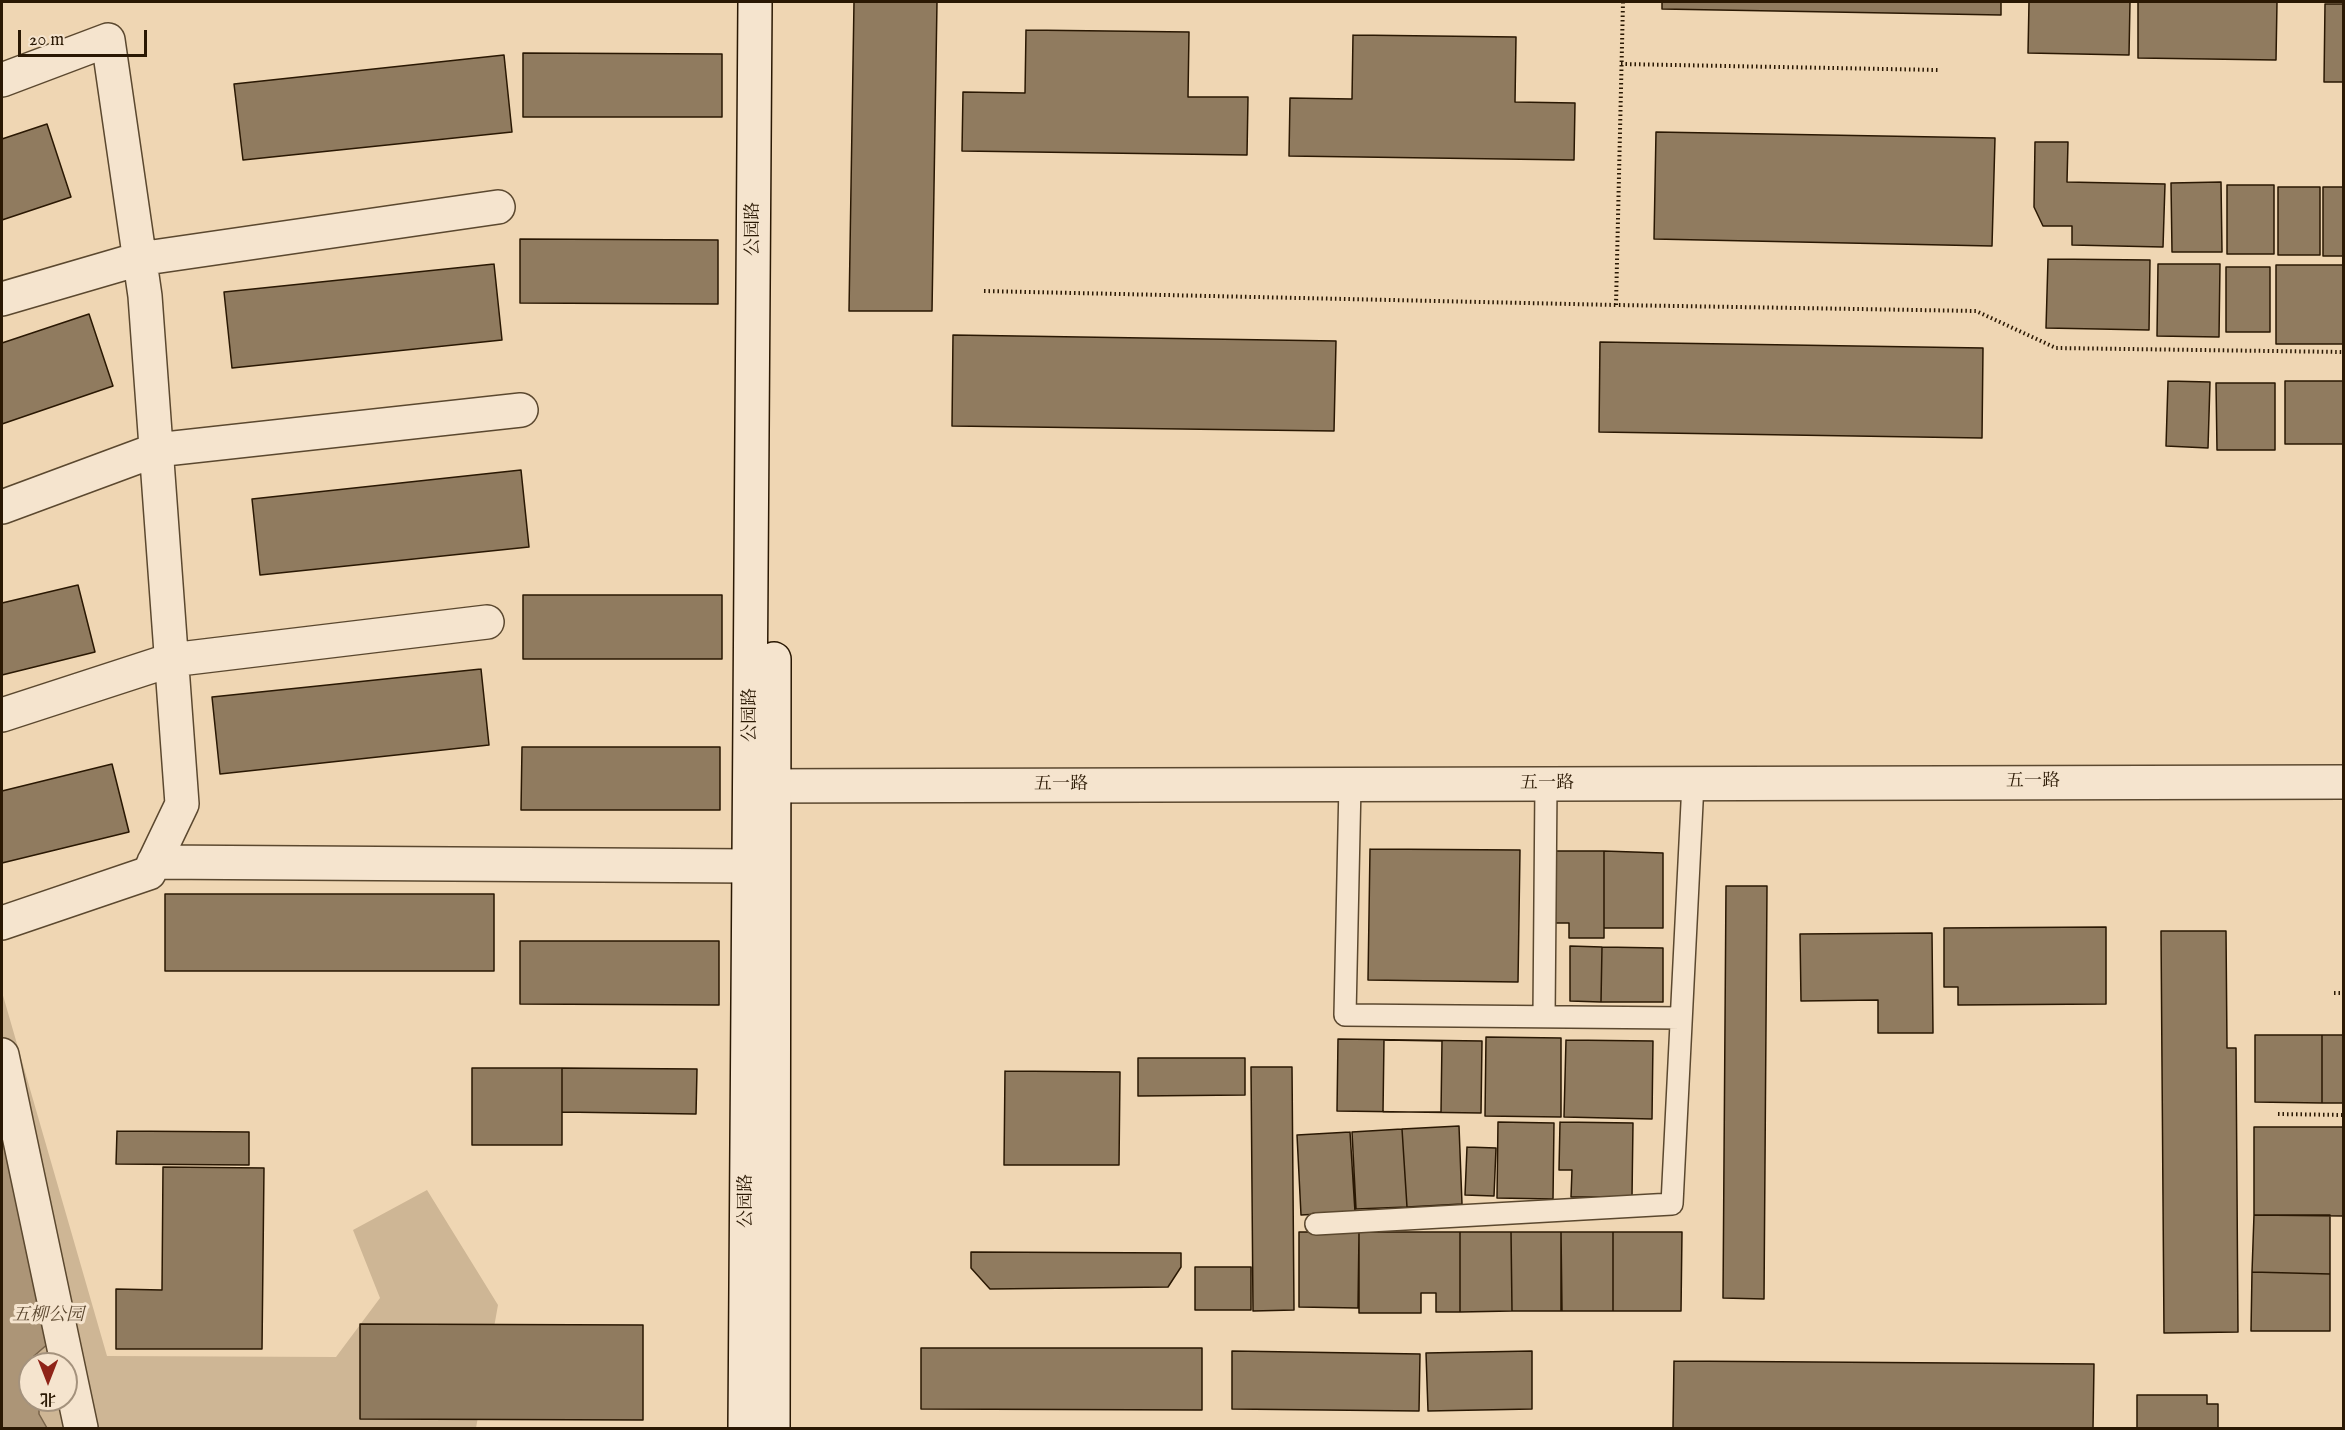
<!DOCTYPE html>
<html>
<head>
<meta charset="utf-8">
<style>
  body { margin:0 }
  #map { position:relative; width:2345px; height:1430px; overflow:hidden; background:#efd6b3; font-family:"IM FELL English","Noto Serif SC",serif }
  canvas { display:block }
  .frame { position:absolute; inset:0; border:3px solid #2a1803; pointer-events:none }
  .north { position:absolute; left:18px; top:1352px; width:60px; height:60px; box-sizing:border-box; background:#f5e4ce; border:2px solid #a4927d; border-radius:50%; rotate:180deg; font-size:16px; font-weight:700; line-height:24px; text-align:center; color:#2a1803 }
  .north::after { content:''; display:block; margin:auto; width:21px; height:27px; background:#8f2418; clip-path:polygon(50% 0,100% 100%,50% 72%,0 100%) }
  .scale { position:absolute; left:18px; top:30px; width:129px; height:27px; box-sizing:border-box; border:3px solid #2a1803; border-top:0; padding-left:8px; font-size:18px; line-height:21px; white-space:nowrap; color:#2a1803; -webkit-text-stroke:4px #f5e4ce; paint-order:stroke }
</style>
</head>
<body>
<div id="map">
<canvas width="2345" height="1430"></canvas>
<div class="frame"></div>
<div class="north">北</div>
<div class="scale">20 m</div>
</div>
<script>
const ctx = document.querySelector('canvas').getContext('2d');
ctx.lineJoin = 'round';
function fill(path, color) { ctx.fillStyle = color; ctx.fill(path, 'evenodd'); }
const poly = rows => new Path2D(rows.map(r => 'M' + r).join(''));
function strokePath(path, color, width, dash) { ctx.strokeStyle = color; ctx.lineWidth = width; ctx.lineCap = dash ? 'butt' : 'round'; ctx.setLineDash(dash || []); ctx.stroke(path); }
function label(font, color, halo, rows, align = 'center') {
  ctx.font = font + ' "IM FELL English","Noto Serif SC",serif'; ctx.lineWidth = 6; ctx.setLineDash([]); ctx.textBaseline = 'middle'; ctx.strokeStyle = halo; ctx.fillStyle = color; for (const [text, x, y, turn = 0] of rows) {
    ctx.save(); ctx.translate(x, y); ctx.rotate((+turn || 0) * Math.PI / 180); ctx.textAlign = isNaN(turn) ? turn : align; if (halo) ctx.strokeText(text, 0, 0); ctx.fillText(text, 0, 0); ctx.restore();
  }
}
fill(poly([
  [2,992,107,1356,336,1357,380,1298,353,1230,427,1190,498,1305,476,1428,2,1428],
  [30,1364,66,1364,66,1400,30,1400]
]), '#ceb695');
const water = poly([
  [2,1136,18,1187,50,1342,34,1356,35,1364,30,1364,30,1400,39,1400,39,1414,47,1428,2,1428,2,1136]
]);
fill(water, '#ac9577');
strokePath(water, '#786349', 1.5);
const building = poly([
  [854,2,937,2,932,311,849,311,854,2],
  [1662,2,2001,2,2001,15,1662,9,1662,2],
  [2029,2,2130,2,2129,55,2028,53,2029,2],
  [2138,2,2277,2,2276,60,2138,58,2138,2],
  [2325,4,2344,4,2344,82,2324,82,2325,4],
  [1026,30,1189,32,1188,97,1248,97,1247,155,962,151,963,92,1025,93,1026,30],
  [1353,35,1516,37,1515,102,1575,103,1574,160,1289,156,1290,98,1352,99,1353,35],
  [523,53,722,54,722,117,523,117,523,53],
  [504,55,512,132,243,160,234,84,504,55],
  [47,124,71,197,2,220,2,139,47,124],
  [1656,132,1995,138,1992,246,1654,239,1656,132],
  [2035,142,2068,142,2067,182,2165,184,2163,247,2072,245,2072,226,2043,226,2034,207,2035,142],
  [2221,182,2222,252,2172,252,2171,183,2221,182],
  [2227,185,2274,185,2274,254,2227,254,2227,185],
  [2278,187,2320,187,2320,255,2278,255,2278,187],
  [2323,187,2344,187,2344,256,2323,256,2323,187],
  [520,239,718,240,718,304,520,303,520,239],
  [2048,259,2150,260,2149,330,2046,328,2048,259],
  [494,264,502,340,232,368,224,292,494,264],
  [2158,264,2220,264,2219,337,2157,336,2158,264],
  [2276,265,2344,265,2344,344,2276,344,2276,265],
  [2226,267,2270,267,2270,332,2226,332,2226,267],
  [89,314,113,386,2,424,2,343,89,314],
  [953,335,1336,341,1334,431,952,426,953,335],
  [1600,342,1983,348,1982,438,1599,432,1600,342],
  [2168,381,2210,382,2208,448,2166,446,2168,381],
  [2285,381,2344,381,2344,444,2285,444,2285,381],
  [2216,383,2275,383,2275,450,2217,450,2216,383],
  [521,470,529,547,260,575,252,499,521,470],
  [78,585,95,652,2,675,2,603,78,585],
  [523,595,722,595,722,659,523,659,523,595],
  [481,669,489,745,220,774,212,697,481,669],
  [522,747,720,747,720,810,521,810,522,747],
  [112,764,129,832,2,863,2,791,112,764],
  [1370,849,1520,850,1518,982,1368,980,1370,849],
  [1555,851,1604,851,1604,938,1569,938,1569,923,1555,923,1555,851],
  [1604,851,1663,853,1663,928,1604,928,1604,851],
  [1726,886,1767,886,1764,1299,1723,1298,1726,886],
  [165,894,494,894,494,971,165,971,165,894],
  [2106,927,2106,1004,1958,1005,1958,987,1944,987,1944,928,2106,927],
  [2161,931,2226,931,2227,1048,2236,1048,2238,1332,2164,1333,2161,931],
  [1932,933,1933,1033,1878,1033,1878,1000,1801,1001,1800,934,1932,933],
  [520,941,719,941,719,1005,520,1004,520,941],
  [1570,946,1602,947,1601,1002,1570,1001,1570,946],
  [1602,947,1663,948,1663,1002,1601,1002,1602,947],
  [2255,1035,2322,1035,2322,1103,2255,1102,2255,1035],
  [2322,1035,2344,1035,2344,1103,2322,1103,2322,1035],
  [1486,1037,1561,1038,1561,1117,1485,1116,1486,1037],
  [1338,1039,1482,1041,1481,1113,1337,1111,1338,1039],
  [1384,1040,1442,1041,1441,1112,1383,1112,1384,1040],
  [1566,1040,1653,1041,1652,1119,1564,1117,1566,1040],
  [1138,1058,1245,1058,1245,1095,1138,1096,1138,1058],
  [1251,1067,1292,1067,1294,1310,1253,1311,1251,1067],
  [472,1068,562,1068,562,1145,472,1145,472,1068],
  [562,1068,697,1069,696,1114,562,1112,562,1068],
  [1005,1071,1120,1072,1119,1165,1004,1165,1005,1071],
  [1498,1122,1554,1123,1553,1199,1497,1198,1498,1122],
  [1560,1122,1633,1123,1632,1197,1571,1197,1572,1170,1559,1170,1560,1122],
  [1459,1126,1462,1204,1407,1207,1402,1129,1459,1126],
  [2254,1127,2344,1127,2344,1216,2254,1215,2254,1127],
  [1402,1129,1407,1207,1356,1209,1352,1132,1402,1129],
  [117,1131,249,1132,249,1165,116,1164,117,1131],
  [1350,1132,1355,1212,1301,1215,1297,1135,1350,1132],
  [1467,1147,1496,1148,1494,1196,1465,1195,1467,1147],
  [163,1167,264,1168,262,1349,116,1349,116,1289,162,1290,163,1167],
  [2254,1215,2330,1215,2330,1274,2252,1272,2254,1215],
  [1299,1232,1359,1232,1358,1308,1299,1307,1299,1232],
  [1359,1232,1460,1232,1460,1312,1436,1312,1436,1293,1421,1293,1421,1313,1359,1313,1359,1232],
  [1460,1232,1511,1232,1512,1311,1460,1312,1460,1232],
  [1511,1232,1561,1232,1562,1311,1512,1311,1511,1232],
  [1561,1232,1613,1232,1613,1311,1561,1311,1561,1232],
  [1613,1232,1682,1232,1681,1311,1613,1311,1613,1232],
  [971,1252,1181,1253,1181,1267,1168,1287,990,1289,971,1268,971,1252],
  [1195,1267,1251,1267,1251,1310,1195,1310,1195,1267],
  [2252,1272,2330,1274,2330,1331,2251,1331,2252,1272],
  [360,1324,643,1325,643,1420,360,1419,360,1324],
  [921,1348,1202,1348,1202,1410,921,1409,921,1348],
  [1232,1351,1420,1354,1419,1411,1232,1409,1232,1351],
  [1532,1351,1532,1409,1428,1411,1426,1353,1532,1351],
  [1674,1361,2094,1364,2093,1428,1673,1428,1674,1361],
  [2137,1395,2207,1395,2207,1404,2218,1404,2218,1428,2137,1428,2137,1395]
]);
fill(building, '#907b5f');
strokePath(building, '#2a1803', 1.5);
const lane = poly([
  [1350,784,1345,1015,1681,1018],
  [1544,1017,1546,784],
  [1316,1224,1672,1204,1693,783]
]);
const street = poly([
  [2,80,108,40,145,296,182,804,149,873,2,923],
  [2,299,139,259,498,207],
  [2,507,156,450,521,410],
  [2,715,171,660,487,622],
  [751,786,2344,782],
  [154,862,750,866],
  [2,1055,81,1428]
]);
const secondary = poly([
  [745,1428,755,2],
  [773,1428,774,659]
]);
strokePath(lane, '#5b482f', 24);
strokePath(street, '#5b482f', 36);
strokePath(secondary, '#2a1803', 36);
strokePath(poly([
  [1623,2,1616,305,1976,311,2056,348,2344,352],
  [1621,64,1938,70],
  [984,291,1616,305],
  [2334,993,2344,993],
  [2278,1114,2344,1115]
]), '#2a1803', 4, [1.5, 3]);
strokePath(lane, '#f5e4ce', 21);
strokePath(street, '#f5e4ce', 33);
strokePath(secondary, '#f5e4ce', 33);
label('18px', '#2a1803', '#f5e4ce', [
  ["公园路",754,229,-90],
  ["公园路",751,715,-90],
  ["五一路",2033,782],
  ["五一路",1547,784],
  ["五一路",1061,785],
  ["公园路",747,1201,-90]
]);
label('italic 18px', '#5b472f', '#f5e4ce', [
  ["五柳公园",48,1316]
]);
</script>
</body>
</html>
